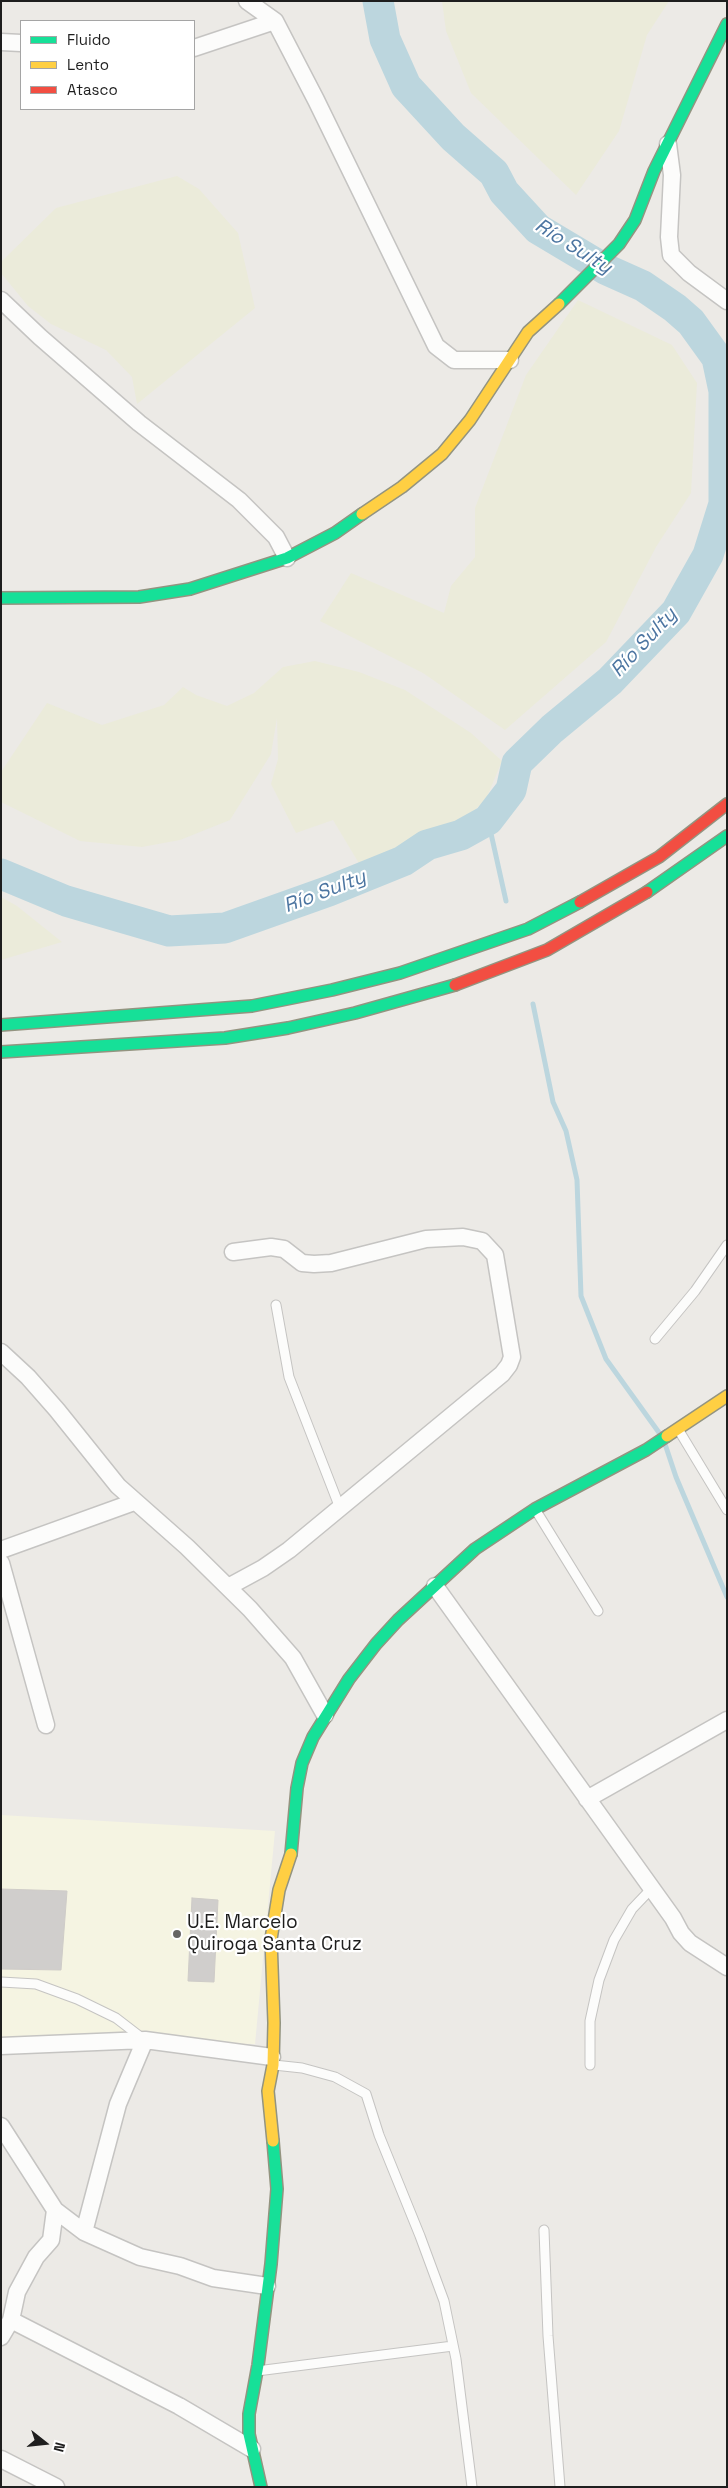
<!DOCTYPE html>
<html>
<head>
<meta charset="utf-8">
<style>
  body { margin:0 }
  #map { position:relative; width:728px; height:2488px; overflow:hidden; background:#eceae6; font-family:"Space Grotesk",sans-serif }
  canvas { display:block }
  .frame { position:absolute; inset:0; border:2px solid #1e1e1e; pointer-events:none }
  .legend { position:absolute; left:20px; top:20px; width:175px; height:90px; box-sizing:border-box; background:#fff; border:1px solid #a5a5a5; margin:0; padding:6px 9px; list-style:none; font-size:15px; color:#1e1e1e }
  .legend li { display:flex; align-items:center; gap:10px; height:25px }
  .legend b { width:25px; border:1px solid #a5a5a5 }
  .north { position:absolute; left:20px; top:2418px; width:50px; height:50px; -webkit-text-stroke:4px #fff; paint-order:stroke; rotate:106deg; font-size:14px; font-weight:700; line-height:20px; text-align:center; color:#1e1e1e }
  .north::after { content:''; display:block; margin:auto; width:18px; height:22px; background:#1e1e1e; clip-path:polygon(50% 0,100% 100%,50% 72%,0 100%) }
</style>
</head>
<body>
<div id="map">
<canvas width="728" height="2488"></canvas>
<div class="frame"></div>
<ul class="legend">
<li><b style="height:6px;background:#16e098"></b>Fluido</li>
<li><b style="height:6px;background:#ffcf43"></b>Lento</li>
<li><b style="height:6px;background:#f24e42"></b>Atasco</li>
</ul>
<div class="north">N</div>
</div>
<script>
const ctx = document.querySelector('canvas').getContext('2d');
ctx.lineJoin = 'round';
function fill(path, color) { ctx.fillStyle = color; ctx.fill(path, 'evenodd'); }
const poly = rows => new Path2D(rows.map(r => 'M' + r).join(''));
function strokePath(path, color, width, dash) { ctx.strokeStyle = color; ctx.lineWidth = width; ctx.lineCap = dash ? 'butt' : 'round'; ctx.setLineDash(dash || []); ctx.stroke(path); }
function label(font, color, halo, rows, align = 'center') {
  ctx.font = font + ' "Space Grotesk",sans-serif'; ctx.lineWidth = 4.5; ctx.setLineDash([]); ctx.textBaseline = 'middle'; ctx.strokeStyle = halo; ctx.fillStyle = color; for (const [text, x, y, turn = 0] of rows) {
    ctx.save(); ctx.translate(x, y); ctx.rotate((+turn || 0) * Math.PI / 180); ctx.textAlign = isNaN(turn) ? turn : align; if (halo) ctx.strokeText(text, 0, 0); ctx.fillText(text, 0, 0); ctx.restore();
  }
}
fill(poly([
  [1,1815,275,1831,255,2044,1,2041]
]), '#f5f4e2');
fill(poly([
  [442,1,669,1,647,35,619,131,576,195,471,93,446,31],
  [177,176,199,189,238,233,255,308,137,404,132,377,106,350,51,324,28,306,1,273,1,262,56,208],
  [578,300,672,345,697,383,691,493,656,547,606,642,505,730,423,673,320,621,351,573,444,613,451,586,475,557,475,508,526,375],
  [315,661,359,672,405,690,471,733,502,761,486,799,464,821,360,865,333,820,296,833,271,784,278,759,277,718,271,754,230,820,180,840,142,847,80,841,1,802,1,772,47,703,102,725,164,705,183,687,196,695,227,706,254,693,283,667],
  [1,897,17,906,62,942,1,960]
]), '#ebebda');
strokePath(poly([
  [701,337,727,353],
  [488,820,506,901],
  [533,1004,553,1102,566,1131,577,1180,581,1296,606,1359,660,1434],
  [665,1444,676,1477,727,1597]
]), '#bcd6de', 5);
strokePath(poly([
  [1,874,66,901,169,931,225,928,329,891,403,861,427,845,461,835,488,820,511,790,517,763,552,729,610,681,676,612,708,555,724,504,724,391,717,358,691,322,675,308,643,286,605,269,538,229,504,192,494,173,453,137,406,86,385,39,378,1]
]), '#bcd6de', 31);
const building = poly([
  [1,1889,67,1891,61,1970,1,1969,1,1889],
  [192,1898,218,1900,214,1982,188,1981,192,1898]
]);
fill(building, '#d0cecc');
strokePath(building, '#cfccc8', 1);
const lane = poly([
  [276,1305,289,1377,340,1508],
  [655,1339,695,1291,727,1245],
  [678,1429,727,1510],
  [535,1509,598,1611],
  [1,1982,36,1984,77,1999,116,2018,142,2038],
  [274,2065,302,2068,335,2077,366,2094,379,2135,420,2236,444,2301,456,2359,472,2487],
  [590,2065,590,2021,599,1980,614,1940,632,1909,652,1888],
  [544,2230,548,2336,560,2487],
  [257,2371,453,2346]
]);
const street = poly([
  [247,1,275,21,316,100,436,346,454,360,510,360],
  [1,42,21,43],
  [194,48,275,21],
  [668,144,672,175,669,237,671,255,689,273,727,301],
  [1,300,40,337,139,423,239,500,276,537,287,558],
  [1,1352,28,1377,57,1410,118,1486,187,1547,250,1609,293,1658,325,1715],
  [1,1550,134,1502],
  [1,1563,46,1725],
  [435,1586,673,1918,681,1933,690,1943,727,1967],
  [228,1587,263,1568,289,1550,502,1374,509,1365,512,1357,495,1255,482,1241,463,1237,426,1239,331,1263,314,1264,302,1263,284,1249,271,1247,233,1252],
  [587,1799,727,1720],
  [1,2046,145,2040,272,2057],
  [1,2126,55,2210,84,2232,140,2257,180,2266,213,2278,267,2286],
  [84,2232,118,2104,145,2040],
  [11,2320,179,2406,252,2449],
  [1,2337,11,2320,17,2292,36,2257,51,2240,55,2210],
  [1,2459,56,2487]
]);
const fast = poly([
  [559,304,619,244,635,220,654,171,727,24],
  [1,598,139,597,190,589,287,558,335,533,362,514],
  [647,892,727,836],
  [1,1025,252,1006,332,990,400,973,528,929,580,902],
  [1,1052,225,1038,288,1028,355,1013,455,985],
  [291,1854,297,1788,302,1763,313,1737,349,1679,376,1644,398,1620,475,1549,535,1509,646,1450,667,1436],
  [261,2487,249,2434,249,2414,258,2365,271,2264,277,2189,273,2141]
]);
const slow = poly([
  [362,514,402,487,442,454,470,420,528,332,559,304],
  [667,1436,727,1396],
  [273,2141,268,2091,273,2065,274,2023,271,1939,279,1890,291,1854]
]);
const jam = poly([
  [580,902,659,857,727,804],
  [455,985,547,950,647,892]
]);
strokePath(lane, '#c5c4c2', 11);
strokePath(street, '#c5c4c2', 19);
strokePath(fast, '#939480', 14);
strokePath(slow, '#939480', 14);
strokePath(jam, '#939480', 14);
strokePath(lane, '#fcfcfb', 9);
strokePath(street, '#fcfcfb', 16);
strokePath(fast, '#16e098', 11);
strokePath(slow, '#ffcf43', 11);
strokePath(jam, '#f24e42', 11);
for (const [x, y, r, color] of [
  [177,1934,5,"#666564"]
]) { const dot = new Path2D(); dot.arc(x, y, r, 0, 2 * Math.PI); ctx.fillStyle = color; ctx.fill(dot); strokePath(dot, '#fff', 2); }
label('19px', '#1e1e1e', '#fff', [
  ["U.E. Marcelo",187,1923],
  ["Quiroga Santa Cruz",187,1945]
], 'left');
label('italic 20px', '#4c75a1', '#fff', [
  ["Río Sulty",573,247,32],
  ["Río Sulty",644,643,-47],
  ["Río Sulty",325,892,-21]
]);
</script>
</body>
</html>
